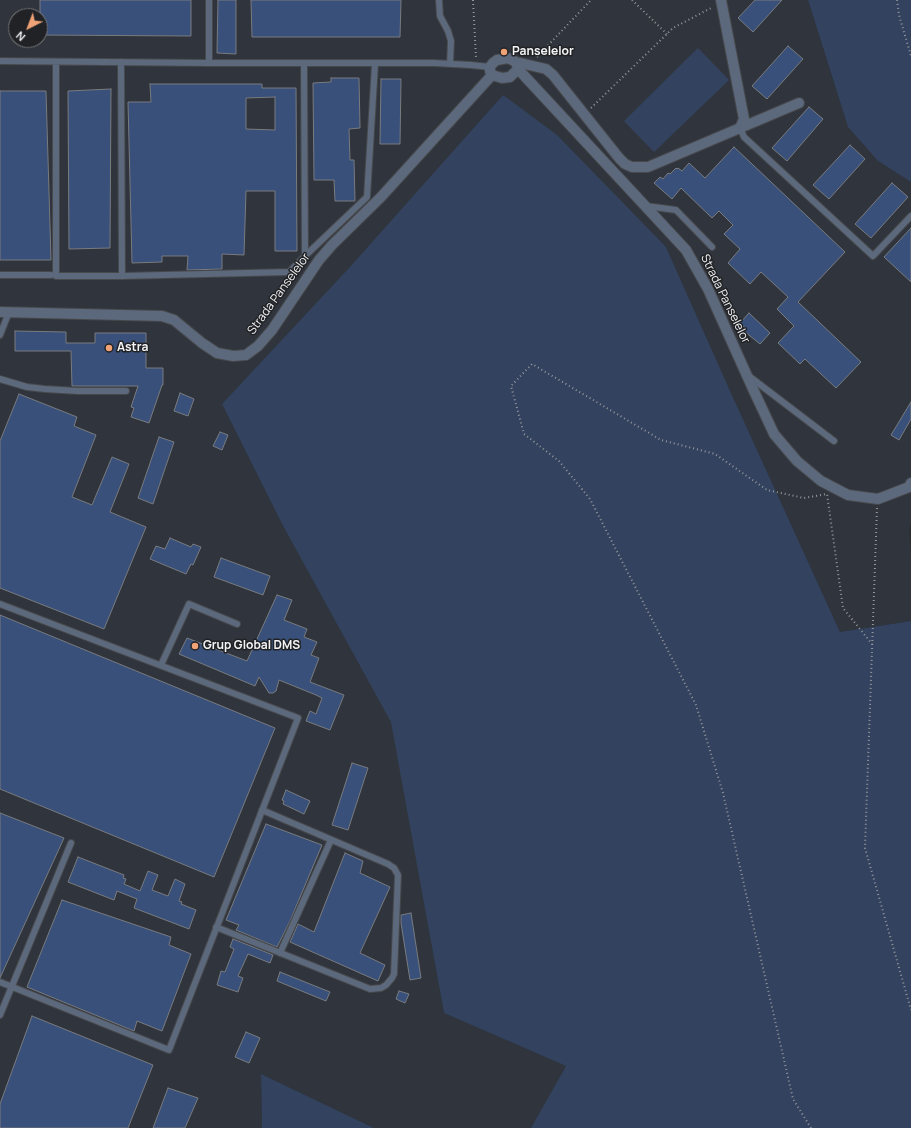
<!DOCTYPE html>
<html>
<head>
<meta charset="utf-8">
<style>
  body { margin:0 }
  #map { position:relative; width:911px; height:1128px; overflow:hidden; background:#2a2c2f; font-family:Manrope,sans-serif }
  canvas { display:block }
  .north { position:absolute; left:8px; top:8px; width:40px; height:40px; box-sizing:border-box; background:#212225; border:1px solid #757679; border-radius:50%; rotate:222deg; font-size:11px; font-weight:700; line-height:16px; text-align:center; color:#f3f4f6 }
  .north::after { content:''; display:block; margin:auto; width:14px; height:18px; background:#efa377; clip-path:polygon(50% 0,100% 100%,50% 72%,0 100%) }
</style>
</head>
<body>
<div id="map">
<canvas width="911" height="1128"></canvas>
<div class="north">N</div>
</div>
<script>
const ctx = document.querySelector('canvas').getContext('2d');
ctx.lineJoin = 'round';
function fill(path, color) { ctx.fillStyle = color; ctx.fill(path, 'evenodd'); }
const poly = rows => new Path2D(rows.map(r => 'M' + r).join(''));
function strokePath(path, color, width, dash) { ctx.strokeStyle = color; ctx.lineWidth = width; ctx.lineCap = dash ? 'butt' : 'round'; ctx.setLineDash(dash || []); ctx.stroke(path); }
function label(font, color, halo, rows, align = 'center') {
  ctx.font = font + ' Manrope,sans-serif'; ctx.lineWidth = 3; ctx.setLineDash([]); ctx.textBaseline = 'middle'; ctx.strokeStyle = halo; ctx.fillStyle = color; for (const [text, x, y, turn = 0] of rows) {
    ctx.save(); ctx.translate(x, y); ctx.rotate((+turn || 0) * Math.PI / 180); ctx.textAlign = isNaN(turn) ? turn : align; if (halo) ctx.strokeText(text, 0, 0); ctx.fillText(text, 0, 0); ctx.restore();
  }
}
fill(poly([
  [0,0,808,0,848,127,878,161,911,182,911,522,909,529,911,557,911,621,840,632,731,393,666,247,503,95,347,271,222,404,282,524,392,722,444,1013,566,1066,531,1128,374,1128,261,1074,262,1128,0,1128],
  [16,16,40,16,40,40,16,40]
]), '#30353d');
fill(poly([
  [808,0,911,0,911,182,878,161,848,127],
  [698,48,729,80,654,152,624,121],
  [503,95,557,135,666,247,731,393,840,632,911,621,911,1128,531,1128,566,1066,444,1013,391,722,282,524,222,404,350,267],
  [261,1074,374,1128,262,1128]
]), '#33435f');
const building = poly([
  [40,0,191,0,191,36,40,35,40,0],
  [218,0,236,0,236,54,217,53,218,0],
  [251,0,401,0,400,37,252,37,251,0],
  [755,0,782,0,753,32,738,18,755,0],
  [788,46,803,59,767,99,752,86,788,46],
  [331,78,359,78,360,128,349,129,350,160,354,160,355,201,335,201,334,180,314,180,313,83,331,82,331,78],
  [381,79,401,79,400,144,380,144,381,79],
  [150,84,262,84,262,88,296,88,297,251,275,251,275,191,246,191,244,255,222,254,222,269,187,270,188,256,162,256,162,262,132,263,128,102,151,102,150,84],
  [275,97,275,130,246,129,246,98,275,97],
  [111,89,110,248,69,249,68,91,111,89],
  [0,91,46,91,51,260,0,260,0,91],
  [809,107,823,119,787,161,772,148,809,107],
  [850,145,865,159,829,199,813,185,850,145],
  [734,147,845,252,798,302,861,362,836,388,805,359,800,364,778,343,794,326,777,309,788,297,761,272,750,284,728,263,740,249,724,234,733,225,719,211,712,218,681,188,672,199,654,183,660,177,663,179,668,173,670,174,676,168,677,169,678,168,682,171,689,163,705,178,734,147],
  [892,183,908,197,871,238,855,224,892,183],
  [911,228,911,282,884,257,911,228],
  [749,313,770,333,760,344,744,331,746,329,740,323,749,313],
  [15,331,66,332,66,343,95,343,95,333,146,333,146,368,163,368,163,385,162,385,149,423,131,417,134,408,131,407,138,386,72,386,71,351,15,351,15,331],
  [180,393,194,399,188,416,174,411,180,393],
  [19,394,77,417,74,426,96,435,72,497,92,505,112,457,129,464,110,512,146,527,104,629,0,588,0,441,19,394],
  [911,402,911,419,899,440,891,435,911,402],
  [220,432,228,435,222,450,213,446,220,432],
  [159,437,174,442,153,504,138,498,159,437],
  [170,538,191,547,193,544,201,547,193,565,191,564,186,574,150,559,156,546,165,549,170,538],
  [221,558,270,576,263,595,214,577,221,558],
  [277,595,292,600,284,620,307,629,304,637,317,642,311,655,319,658,310,682,344,695,330,730,306,721,310,711,316,714,322,698,316,695,279,680,276,691,273,693,269,693,259,677,255,686,179,654,187,638,247,661,277,595],
  [0,615,275,728,214,877,0,789,0,615],
  [352,763,368,768,348,830,332,825,352,763],
  [286,790,310,801,304,814,283,804,284,801,282,800,286,790],
  [0,813,64,838,0,978,0,813],
  [266,824,322,845,290,921,277,947,236,930,239,925,226,920,266,824],
  [345,853,363,861,360,873,390,887,360,953,385,965,378,981,290,942,298,924,314,932,345,853],
  [78,857,124,875,123,878,126,879,124,884,140,891,148,871,158,875,152,890,168,896,175,879,185,884,179,901,182,902,181,904,196,910,189,929,134,908,137,899,117,891,114,900,68,882,78,857],
  [62,900,171,937,169,945,191,954,162,1031,137,1021,134,1031,27,987,62,900],
  [411,913,421,978,410,980,401,923,401,915,411,913],
  [233,939,273,955,270,963,248,954,238,976,243,978,238,992,217,985,221,971,225,972,234,949,230,947,233,939],
  [280,972,330,992,326,1001,277,981,280,972],
  [399,991,409,994,405,1003,396,999,399,991],
  [32,1016,153,1065,128,1128,0,1128,0,1104,32,1016],
  [246,1032,260,1038,249,1063,235,1057,246,1032],
  [168,1088,198,1098,185,1128,153,1128,168,1088]
]);
fill(building, '#38507a');
strokePath(building, '#797b7e', 1);
const lane = poly([
  [439,0,440,16,448,31,451,41,450,64],
  [0,61,209,63,434,63,471,65,490,67],
  [56,62,56,276,122,276,121,62],
  [209,63,209,0],
  [740,128,744,137,873,256,911,216],
  [646,206,676,210,712,247],
  [305,256,367,197,375,64],
  [0,275,51,275],
  [122,276,289,272,305,256,304,64],
  [0,335,9,312],
  [750,377,834,441],
  [0,379,27,387,45,389,78,391,126,391],
  [0,604,298,718,169,1050,0,982],
  [161,665,189,604,237,624],
  [216,927,370,989,381,988,386,985,392,978,394,974,398,875,394,868,388,864,262,810],
  [280,953,331,840],
  [0,1015,71,843]
]);
const street = poly([
  [721,0,744,119,740,128],
  [516,62,518,69,686,250,708,289,753,389,774,434,797,461,821,481,848,495,878,499,909,487,911,483],
  [518,69,510,77,502,78,492,75,490,71,490,67,493,63,497,60,508,58,516,62,546,69,553,75,619,158,625,164,632,167,648,167,799,103],
  [0,312,162,316,174,320,202,343,217,353,233,356,246,355,258,346,272,330,319,260,332,245,381,197,492,75]
]);
strokePath(lane, '#46484b', 8);
strokePath(street, '#46484b', 12);
strokePath(poly([
  [473,0,476,58],
  [632,0,667,34],
  [897,0,899,15,911,56],
  [537,57,591,0],
  [591,108,673,28,713,7],
  [877,508,865,848,911,1010],
  [811,1128,793,1099,723,793,696,705,590,499,559,461,524,434,511,386,532,364,661,440,715,454,767,490,804,498,827,494,843,608,872,644]
]), '#959699', 2, [1, 3]);
strokePath(lane, '#5c687b', 6);
strokePath(street, '#5c687b', 10);
for (const [x, y, r, color] of [
  [504,52,4,"#efa377"],
  [109,348,4,"#efa377"],
  [195,646,4,"#efa377"]
]) { const dot = new Path2D(); dot.arc(x, y, r, 0, 2 * Math.PI); ctx.fillStyle = color; ctx.fill(dot); strokePath(dot, '#212225', 1.5); }
label('bold 12px', '#f3f4f6', '#212225', [
  ["Panselelor",512,52],
  ["Astra",117,348],
  ["Grup Global DMS",203,646]
], 'left');
label('12px', '#f3f4f6', '#212225', [
  ["Strada Panselelor",279,294,-54],
  ["Strada Panselelor",725,299,64]
]);
</script>
</body>
</html>
